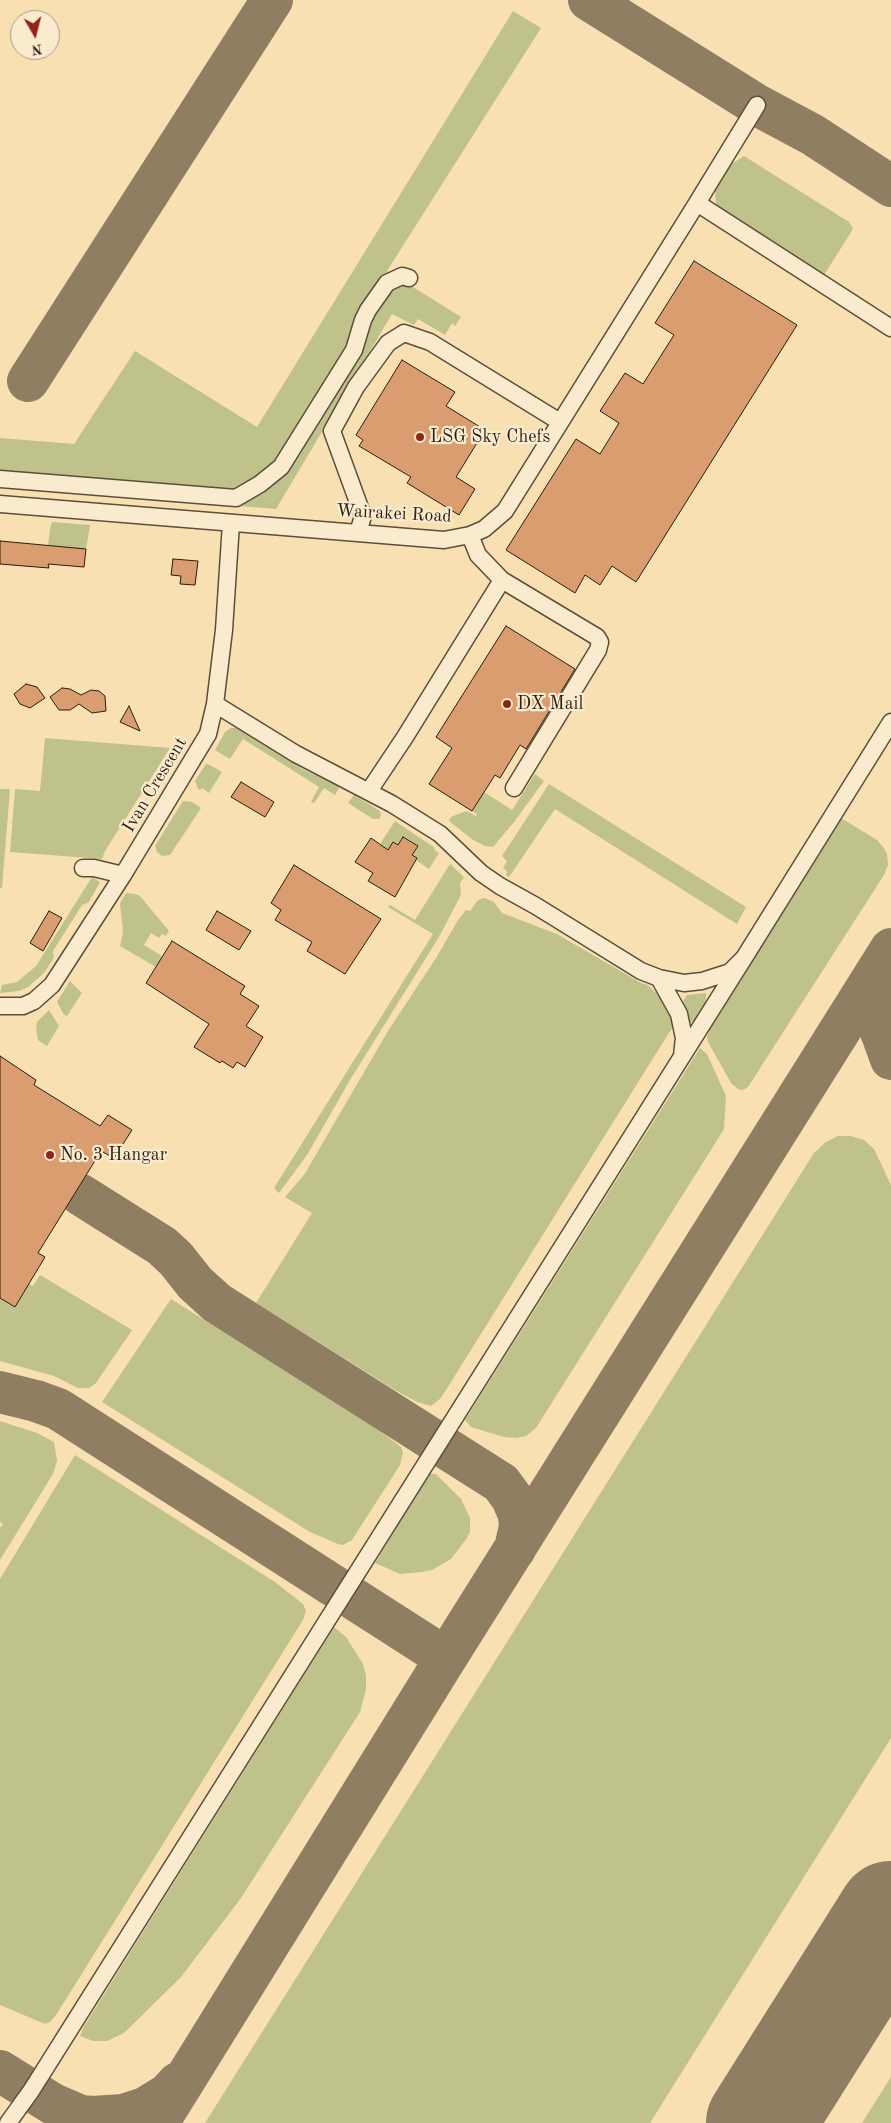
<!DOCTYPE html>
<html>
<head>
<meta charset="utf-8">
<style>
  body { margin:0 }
  #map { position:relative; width:891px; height:2123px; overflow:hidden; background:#f8e0b3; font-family:"Old Standard TT",serif }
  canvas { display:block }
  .north { position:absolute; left:10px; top:10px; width:50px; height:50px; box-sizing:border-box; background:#faebce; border:1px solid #a69982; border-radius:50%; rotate:172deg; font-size:14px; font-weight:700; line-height:20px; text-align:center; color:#281d11 }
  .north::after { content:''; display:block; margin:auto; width:18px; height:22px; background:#8f2418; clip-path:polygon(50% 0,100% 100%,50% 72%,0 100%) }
</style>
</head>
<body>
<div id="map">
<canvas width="891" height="2123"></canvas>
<div class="north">N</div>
</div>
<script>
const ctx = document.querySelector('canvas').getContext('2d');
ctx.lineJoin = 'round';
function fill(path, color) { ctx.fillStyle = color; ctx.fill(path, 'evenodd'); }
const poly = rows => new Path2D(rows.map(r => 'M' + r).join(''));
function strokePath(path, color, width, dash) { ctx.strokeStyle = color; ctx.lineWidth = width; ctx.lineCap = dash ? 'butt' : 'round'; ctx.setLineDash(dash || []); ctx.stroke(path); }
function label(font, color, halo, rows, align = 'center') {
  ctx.font = font + ' "Old Standard TT",serif'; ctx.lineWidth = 4.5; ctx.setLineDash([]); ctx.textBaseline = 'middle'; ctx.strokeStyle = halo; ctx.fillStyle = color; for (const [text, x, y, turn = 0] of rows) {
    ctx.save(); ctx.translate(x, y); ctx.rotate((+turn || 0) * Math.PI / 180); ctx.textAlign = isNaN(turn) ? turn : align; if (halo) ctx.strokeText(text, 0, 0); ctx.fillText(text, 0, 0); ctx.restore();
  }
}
fill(poly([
  [513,11,541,28,387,271,461,317,455,326,452,323,445,335,418,319,414,325,392,314,276,509,0,487,0,438,74,444,135,351,257,427],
  [744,156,849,222,853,229,824,275,716,205,715,190,730,165],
  [52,522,90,525,86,549,50,548,50,545,48,545,50,529],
  [231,728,237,728,304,770,338,786,339,788,335,795,324,788,314,803,311,802,319,787,243,739,230,759,215,750,225,732],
  [45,738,170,748,105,851,102,859,10,852,15,789,40,791],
  [206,764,208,764,222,772,209,793,202,788,200,790,198,789,195,781],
  [535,774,544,781,514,822,493,847,485,846,473,840,449,821,451,817,466,811,476,816,477,814,472,811,484,792,512,810],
  [549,784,746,907,737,924,555,809,509,877,506,875,507,871,503,868,507,861,502,856],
  [0,789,10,789,2,888,0,888],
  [354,795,380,811,381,815,379,819,373,819,348,803],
  [183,801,192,802,201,808,170,855,162,856,157,852,155,846],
  [841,818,877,840,883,847,887,854,888,865,884,875,748,1087,743,1090,738,1089,731,1083,708,1042,707,1037,710,1030],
  [395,821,435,848,434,850,439,853,429,869,416,860,417,858,412,855,418,846,403,837,398,845,393,842,388,850,380,844],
  [450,864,464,877,460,883,461,895,439,937,350,1080,307,1155,279,1193,274,1188,433,934,388,907,390,905,415,920],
  [92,877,100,882,89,902,82,905,53,951,54,957,45,972,28,987,19,991,0,993,2,985,17,982,36,966],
  [126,893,135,894,140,896,169,931,166,936,162,934,159,938,151,933,144,945,162,956,156,967,120,946,123,932,120,903],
  [484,898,494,902,502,913,557,934,641,983,648,985,664,1001,670,1012,673,1022,672,1028,441,1398,431,1406,417,1402,395,1390,256,1303,312,1213,285,1197,304,1175,388,1031,436,958,458,920,466,910,470,911,478,900],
  [70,981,82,993,67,1016,64,1015,57,1002],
  [706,993,706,1004,696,1022,690,1022,683,1001,687,995],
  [49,1010,59,1026,47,1046,38,1040,36,1029,37,1022],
  [700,1048,707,1054,726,1096,724,1129,716,1142,536,1428,526,1436,516,1438,504,1437,471,1427,465,1420],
  [838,1136,851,1136,864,1140,874,1149,891,1185,891,1738,650,2123,205,2123,814,1153,826,1142],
  [40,1275,132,1330,96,1383,89,1388,78,1388,54,1376,0,1361,0,1298,29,1284,33,1286],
  [171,1299,376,1428,401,1447,403,1452,400,1465,352,1540,343,1545,338,1544,310,1532,102,1402],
  [0,1421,37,1433,54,1442,57,1461,53,1474,0,1560,0,1528,3,1524,0,1522],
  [75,1455,275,1582,303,1604,306,1611,303,1620,56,2015,50,2022,45,2024,0,2005,0,1579],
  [429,1474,436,1474,461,1499,470,1518,470,1532,467,1538,451,1559,432,1570,422,1572,400,1574,375,1563],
  [334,1627,346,1637,363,1664,366,1675,366,1690,360,1712,241,1898,181,1977,124,2033,107,2041,93,2041,80,2036,83,2028],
  [891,2077,891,2123,862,2123]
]), '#bfc28b');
strokePath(poly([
  [589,0,757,105,813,135,891,186],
  [28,381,272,0],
  [883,966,877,992,877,1009,879,1026,891,1059],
  [81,1195,162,1246,176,1259,195,1283,217,1303,501,1483,512,1498,519,1515,520,1526,515,1549],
  [0,1392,36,1401,58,1409,446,1658],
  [0,2071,53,2104,81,2116,93,2117,123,2115,145,2108,168,2094,178,2083],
  [158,2123,446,1658,891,949]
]), '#907e62', 42);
strokePath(poly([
  [760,2123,891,1915]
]), '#907e62', 108);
const building = poly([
  [694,261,797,325,636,582,612,566,600,585,585,575,575,593,506,550,576,439,600,454,619,423,600,411,625,373,643,384,674,335,655,323,694,261],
  [402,360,455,392,446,406,485,430,456,477,475,489,459,515,407,483,411,477,359,446,363,440,356,435,402,360],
  [0,541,86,549,84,567,48,564,49,568,0,564,0,541],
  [173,559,198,561,195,585,180,584,181,576,171,575,173,559],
  [506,626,575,669,526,749,520,745,500,778,495,775,472,811,429,784,452,748,436,737,506,626],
  [26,684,37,687,45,698,30,708,20,704,14,694,26,684],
  [62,688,70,689,81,695,91,690,99,691,105,696,106,711,92,713,79,704,70,710,59,710,50,697,62,688],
  [129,706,140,731,120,722,129,706],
  [241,782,274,802,265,817,231,797,241,782],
  [403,837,418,846,412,855,417,858,395,897,368,881,373,873,355,862,371,838,388,850,393,842,398,845,403,837],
  [294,865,381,919,345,974,307,951,312,942,275,920,281,910,271,903,294,865],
  [49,911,62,918,43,951,30,943,49,911],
  [217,911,251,931,239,950,206,930,217,911],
  [172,941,245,986,240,994,259,1006,246,1026,263,1037,245,1067,237,1062,233,1068,222,1061,220,1063,194,1047,209,1024,146,983,172,941],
  [0,1056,36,1080,34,1085,100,1126,108,1115,132,1130,114,1158,101,1151,38,1253,45,1257,15,1307,0,1298,0,1056]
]);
fill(building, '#d99d70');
strokePath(building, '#281d11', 1);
const minor = poly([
  [757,105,697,203,891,328],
  [0,479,236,498,260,484,281,467,354,350,363,320,368,310,387,283,402,276,409,278],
  [0,504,444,540,470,535,484,529,505,511,697,203],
  [358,533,363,516,332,431,356,387,388,343,404,333,430,342,560,422],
  [470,535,478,555,502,580],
  [215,704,296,754,392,804,440,834,481,873,500,886,536,906,641,971,659,978,679,1014,684,1038,682,1056],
  [369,791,405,737,502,580,597,637,600,642,598,650,514,788],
  [83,868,94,868,123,875],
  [659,978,684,983,702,981,730,972,744,958,891,722],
  [0,1006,23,1006,34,1001,52,985,123,875,208,734,215,704,224,630,231,523],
  [8,2123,31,2091,744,958]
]);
strokePath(minor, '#5c4e3a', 19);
strokePath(minor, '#faebce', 16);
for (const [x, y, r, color] of [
  [420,437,5,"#8f2418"],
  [507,704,5,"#8f2418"],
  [50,1155,5,"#8f2418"]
]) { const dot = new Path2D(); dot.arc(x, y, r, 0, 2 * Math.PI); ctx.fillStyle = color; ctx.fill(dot); strokePath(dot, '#faebce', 2); }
label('18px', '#281d11', '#faebce', [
  ["LSG Sky Chefs",430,437],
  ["DX Mail",517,704],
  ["No. 3 Hangar",60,1155]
], 'left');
label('18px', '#281d11', '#faebce', [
  ["Wairakei Road",394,514,3],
  ["Ivan Crescent",155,785,-59]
]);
</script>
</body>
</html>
